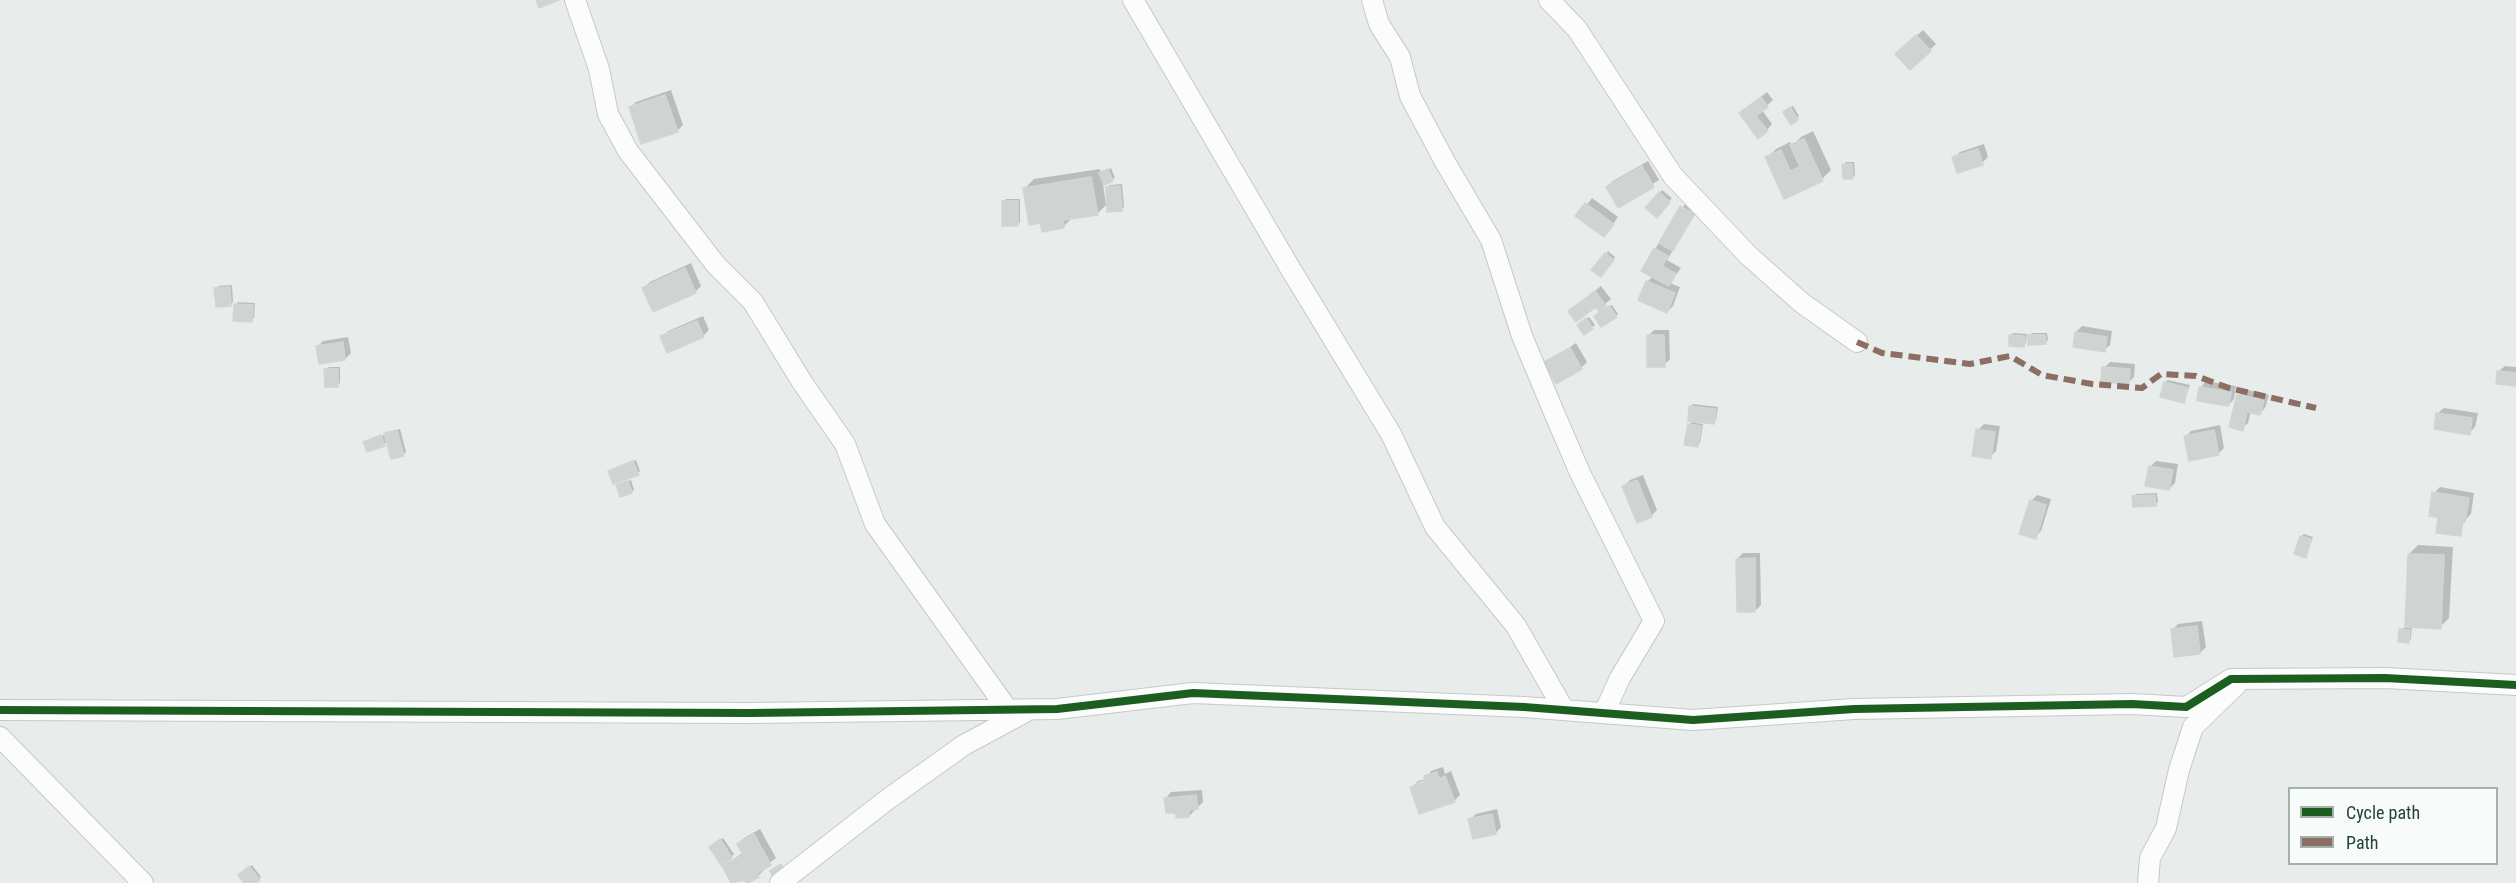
<!DOCTYPE html>
<html>
<head>
<meta charset="utf-8">
<style>
  body { margin:0 }
  #map { position:relative; width:2516px; height:883px; overflow:hidden; background:#e8edeb; font-family:"Roboto Condensed",sans-serif }
  canvas { display:block }
  .legend { position:absolute; left:2288px; top:787px; width:210px; height:78px; box-sizing:border-box; background:#f7fbf9; border:2px solid #a3b1ad; margin:0; padding:8px 10px; list-style:none; font-size:18px; color:#24423a }
  .legend li { display:flex; align-items:center; gap:12px; height:30px }
  .legend b { width:30px; border:2px solid #a3b1ad }
</style>
</head>
<body>
<div id="map">
<canvas width="2516" height="883"></canvas>
<ul class="legend">
<li><b style="height:8px;background:#1b5e20"></b>Cycle path</li>
<li><b style="height:8px;background:#8d6e63"></b>Path</li>
</ul>
</div>
<script>
const ctx = document.querySelector('canvas').getContext('2d');
ctx.lineJoin = 'round';
function fill(path, color) { ctx.fillStyle = color; ctx.fill(path, 'evenodd'); }
const poly = rows => new Path2D(rows.map(r => 'M' + r).join(''));
function strokePath(path, color, width, dash) { ctx.strokeStyle = color; ctx.lineWidth = width; ctx.lineCap = dash ? 'butt' : 'round'; ctx.setLineDash(dash || []); ctx.stroke(path); }
fill(poly([
  [1923,30,1936,44,1911,68,1897,54],
  [671,90,683,125,677,131,631,107,636,102],
  [1767,92,1773,100,1762,110,1772,124,1767,130,1741,113],
  [1793,106,1799,116,1797,119,1787,109],
  [1813,131,1831,170,1822,179,1784,197,1767,158,1776,149,1790,142,1792,146,1801,137],
  [1984,144,1988,157,1982,163,1954,158,1960,152],
  [1648,161,1659,180,1618,206,1607,187,1613,181],
  [1846,162,1854,162,1855,175,1852,178,1844,164],
  [1111,168,1115,178,1103,184,1106,205,1097,214,1073,217,1063,227,1041,221,1025,188,1034,179,1100,169,1101,174],
  [1122,184,1124,207,1121,210,1107,187,1110,185],
  [1662,190,1672,198,1657,216,1647,208],
  [1592,198,1618,217,1609,230,1578,216],
  [1006,199,1020,199,1020,222,1018,224,1003,202],
  [1687,201,1699,208,1667,260,1681,268,1670,283,1680,287,1673,306,1667,312,1640,300,1648,281,1653,276,1655,249],
  [1608,251,1615,257,1603,273,1606,254],
  [691,263,701,286,695,292,644,288,650,282],
  [232,285,233,302,231,304,216,289,218,286],
  [1601,286,1611,299,1599,309,1596,305,1576,306],
  [238,302,255,303,254,318,251,320,235,305],
  [1612,305,1618,314,1616,316,1598,314],
  [703,316,709,330,703,336,662,337,668,331],
  [1589,317,1595,325,1584,333,1581,322],
  [2082,326,2112,331,2110,345,2104,350,2076,332],
  [1654,330,1669,330,1670,359,1664,365,1648,336],
  [2013,333,2027,334,2026,343,2023,345,2011,335],
  [2032,333,2047,333,2048,340,2045,343,2030,336],
  [348,337,351,353,345,359,317,347,323,341],
  [1576,343,1587,362,1581,368,1546,363],
  [2110,362,2135,364,2134,377,2128,383,2104,368],
  [2505,366,2516,367,2516,385,2499,371],
  [329,367,340,367,340,383,337,385,326,369],
  [2168,380,2190,385,2184,402,2165,382],
  [2206,381,2236,386,2234,399,2229,405,2201,387],
  [2244,389,2269,395,2265,408,2259,414,2251,411,2248,423,2242,429,2238,395],
  [1693,404,1718,407,1716,420,1714,422,1696,421,1696,423,1703,424,1700,443,1697,446,1690,424,1694,420,1691,406],
  [2444,408,2478,413,2475,427,2469,433,2438,413],
  [1984,424,2000,426,1996,451,1990,457,1978,430],
  [2220,425,2224,448,2218,454,2185,437,2191,431],
  [400,429,406,452,403,455,388,441,384,444,365,442],
  [636,460,640,471,638,473,609,471],
  [2156,461,2178,464,2175,483,2169,489,2150,467],
  [1643,475,1657,510,1651,516,1624,486,1630,480],
  [631,480,634,490,631,492,618,485],
  [2440,487,2474,493,2471,514,2464,521,2460,535,2439,519,2442,516,2434,493],
  [2157,493,2158,502,2155,505,2134,496,2136,494],
  [2037,495,2051,499,2041,531,2035,537,2031,501],
  [2304,534,2313,537,2306,556,2301,537],
  [2418,545,2453,547,2449,618,2440,627,2412,626,2411,639,2408,641,2401,629,2406,627,2409,554],
  [1743,553,1760,553,1761,605,1755,611,1737,559],
  [2202,621,2206,647,2200,653,2172,630,2178,624],
  [1443,767,1445,774,1451,771,1460,795,1454,801,1412,787,1418,781,1426,779,1431,771],
  [1432,778,1433,780,1417,786,1417,783],
  [1202,790,1203,802,1189,816,1177,811,1166,798,1171,792],
  [1497,809,1501,827,1496,833,1470,820,1476,814],
  [760,829,776,858,763,868,764,870,758,876,746,882,744,878,732,883,723,866,743,853,738,844,744,838],
  [723,838,734,854,731,857,713,844],
  [252,865,261,877,254,883,246,883,240,875]
]), '#0003');
const building = poly([
  [536,0,559,0,539,8,536,0],
  [1916,35,1931,51,1910,70,1895,54,1916,35],
  [665,95,678,132,641,144,629,107,665,95],
  [1761,97,1768,107,1756,116,1768,131,1758,139,1739,113,1761,97],
  [1790,107,1798,120,1791,125,1783,112,1790,107],
  [1804,139,1823,181,1784,199,1765,157,1781,150,1790,171,1800,167,1790,145,1804,139],
  [1978,149,1983,165,1957,173,1952,157,1978,149],
  [1842,164,1852,164,1853,179,1843,179,1842,164],
  [1642,166,1654,187,1618,208,1606,187,1642,166],
  [1108,169,1113,181,1104,185,1099,173,1108,169],
  [1091,177,1098,215,1063,220,1064,228,1042,232,1040,223,1029,225,1023,188,1091,177],
  [1120,186,1122,211,1107,212,1106,187,1120,186],
  [1659,192,1670,202,1657,218,1645,208,1659,192],
  [1002,201,1018,201,1018,226,1002,226,1002,201],
  [1585,203,1614,224,1604,237,1575,216,1585,203],
  [1680,206,1694,214,1673,251,1659,243,1680,206],
  [1654,248,1668,256,1662,266,1676,274,1669,286,1641,271,1654,248],
  [1605,253,1614,260,1601,277,1591,270,1605,253],
  [685,268,696,293,653,312,642,288,685,268],
  [1646,281,1675,293,1667,313,1638,300,1646,281],
  [230,287,231,306,216,307,214,288,230,287],
  [1595,291,1606,306,1599,311,1596,307,1576,322,1568,311,1595,291],
  [234,304,253,305,252,322,233,321,234,304],
  [1609,306,1617,317,1601,327,1594,316,1609,306],
  [1586,318,1593,329,1584,335,1577,325,1586,318],
  [697,321,704,337,667,353,660,336,697,321],
  [2075,332,2107,337,2105,352,2073,347,2075,332],
  [1647,335,1664,335,1665,367,1647,367,1647,335],
  [2009,335,2025,336,2024,347,2009,346,2009,335],
  [2028,335,2045,335,2046,344,2028,345,2028,335],
  [343,342,345,360,319,364,316,346,343,342],
  [1570,348,1582,369,1556,384,1544,362,1570,348],
  [2102,367,2130,369,2129,384,2101,382,2102,367],
  [324,369,338,369,338,387,325,387,324,369],
  [2497,371,2516,373,2516,386,2496,384,2497,371],
  [2164,382,2188,388,2184,403,2160,397,2164,382],
  [2199,387,2231,392,2229,406,2197,401,2199,387],
  [2237,394,2264,401,2260,415,2247,412,2243,431,2229,427,2237,394],
  [1689,406,1716,409,1714,424,1688,421,1689,406],
  [2436,413,2472,418,2470,435,2434,429,2436,413],
  [1688,424,1701,426,1698,447,1684,445,1688,424],
  [1976,429,1995,432,1991,459,1972,456,1976,429],
  [397,430,404,456,391,459,384,433,397,430],
  [2214,430,2219,455,2189,461,2184,436,2214,430],
  [381,435,385,446,367,452,363,442,381,435],
  [633,461,639,475,613,484,608,471,633,461],
  [2149,466,2173,470,2169,490,2145,486,2149,466],
  [1637,480,1652,517,1637,523,1622,486,1637,480],
  [628,481,632,493,620,497,616,485,628,481],
  [2432,492,2469,498,2465,522,2429,516,2432,492],
  [2155,495,2156,506,2133,507,2132,496,2155,495],
  [2030,500,2046,505,2036,539,2019,534,2030,500],
  [2438,518,2462,522,2461,536,2436,533,2438,518],
  [2300,536,2311,539,2306,558,2294,554,2300,536],
  [2408,554,2444,555,2441,629,2405,627,2408,554],
  [1755,558,1755,612,1737,612,1736,559,1755,558],
  [2197,626,2200,654,2174,657,2171,629,2197,626],
  [2399,629,2410,630,2409,643,2398,642,2399,629],
  [1437,772,1439,779,1445,776,1455,802,1419,814,1410,787,1425,782,1424,776,1437,772],
  [1196,795,1198,809,1189,810,1189,817,1176,818,1176,813,1166,813,1164,798,1196,795],
  [1492,814,1496,834,1473,839,1468,819,1492,814],
  [754,834,771,865,757,873,759,877,748,883,743,880,731,883,722,866,743,855,737,844,754,834],
  [720,839,732,858,721,865,709,847,720,839],
  [781,864,786,873,775,880,770,871,781,864],
  [249,866,260,880,257,883,244,883,238,875,249,866]
]);
fill(building, '#cfd4d2');
strokePath(building, '#d1d6d4', 1.5);
const minor = poly([
  [575,0,599,69,608,114,628,151,716,265,753,302,802,382,845,444,875,524,1008,710],
  [1133,0,1290,268,1391,434,1435,527,1516,626,1564,710],
  [1372,0,1379,24,1400,57,1410,96,1445,162,1491,240,1522,336,1553,410,1580,473,1654,621,1620,678,1604,713],
  [1549,0,1577,29,1673,176,1749,256,1802,303,1857,342],
  [0,710,750,713,1057,709,1193,693,1524,707,1693,720,1854,709,2132,704,2186,707,2231,679,2385,678,2516,685],
  [0,737,143,883],
  [780,883,888,799,964,745,1029,710],
  [2148,883,2150,858,2166,828,2179,770,2193,727,2237,684]
]);
strokePath(minor, '#c5cac8', 22);
strokePath(minor, '#fcfcfc', 20);
strokePath(poly([
  [1857,342,1882,353,1970,364,2010,356,2042,375,2092,384,2142,388,2161,374,2196,376,2229,388,2316,408]
]), '#8d6e63', 6, [12, 6]);
strokePath(poly([
  [0,710,750,713,1057,709,1193,693,1524,707,1693,720,1854,709,2132,704,2186,707,2231,679,2385,678,2516,685]
]), '#1b5e20', 8);
</script>
</body>
</html>
